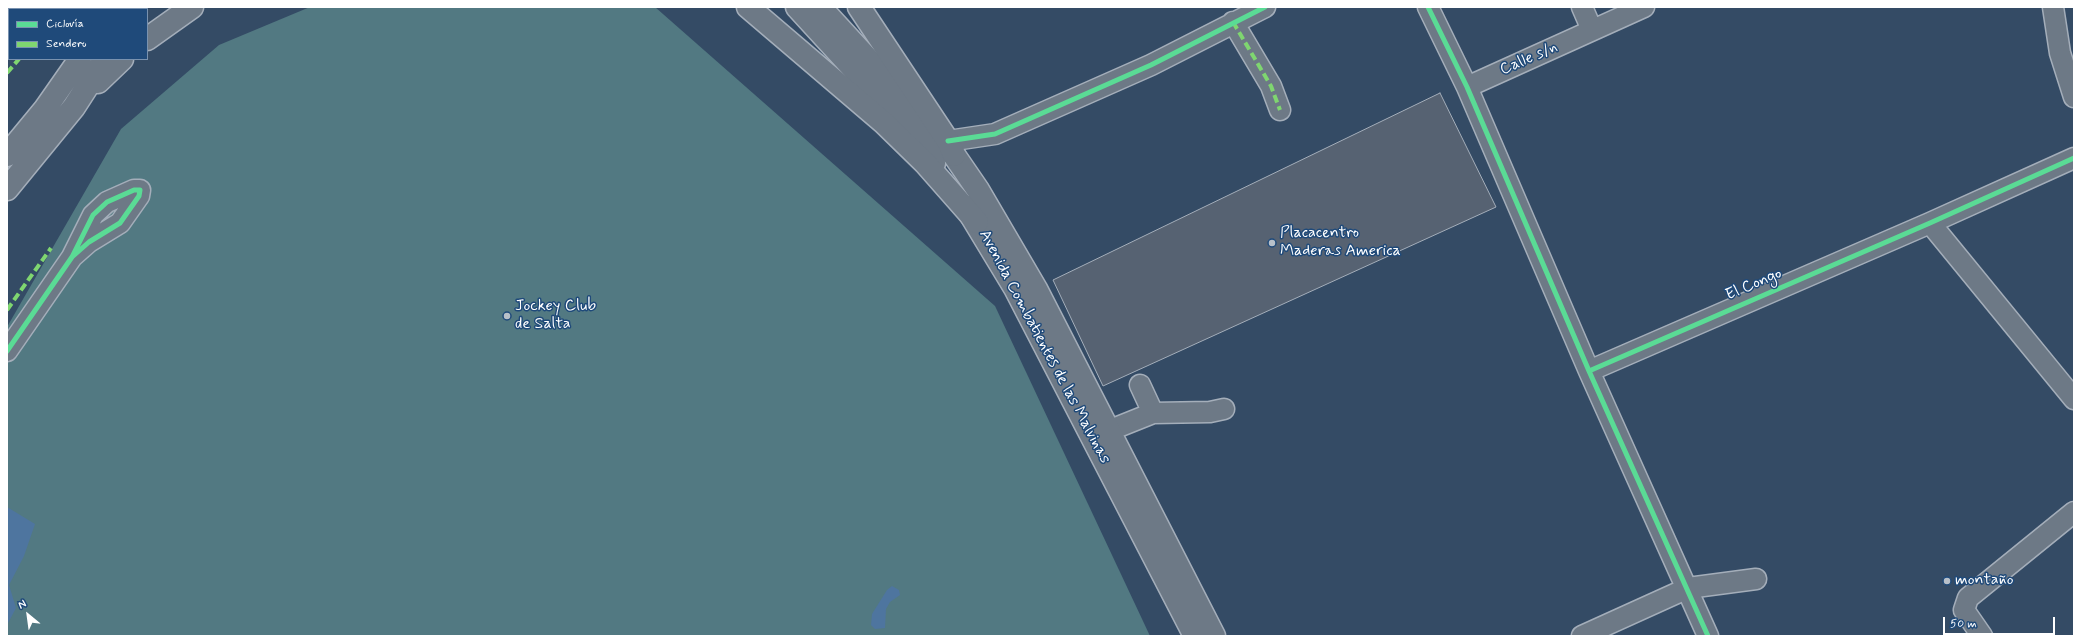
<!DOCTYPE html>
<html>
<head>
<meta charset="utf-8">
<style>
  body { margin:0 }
  #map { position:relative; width:2081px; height:643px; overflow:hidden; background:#344b65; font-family:Mynerve,sans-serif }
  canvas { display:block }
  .frame { position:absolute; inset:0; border:8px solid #fff; pointer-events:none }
  .legend { position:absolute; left:8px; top:8px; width:140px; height:52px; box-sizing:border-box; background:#1f4a7a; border:1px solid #7992af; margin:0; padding:5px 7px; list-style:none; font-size:12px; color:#fff }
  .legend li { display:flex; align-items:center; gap:8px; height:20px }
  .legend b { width:20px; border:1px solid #7992af }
  .north { position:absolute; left:8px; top:595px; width:40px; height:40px; -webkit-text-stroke:3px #1f4a7a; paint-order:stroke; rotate:331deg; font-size:11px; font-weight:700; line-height:16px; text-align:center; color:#fff }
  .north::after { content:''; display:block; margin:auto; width:14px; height:18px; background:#fff; clip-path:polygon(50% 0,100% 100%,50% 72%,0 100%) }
  .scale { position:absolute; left:1943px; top:617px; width:112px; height:18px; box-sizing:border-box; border:2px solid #fff; border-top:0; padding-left:5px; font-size:12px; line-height:14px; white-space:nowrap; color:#fff; -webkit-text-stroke:3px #1f4a7a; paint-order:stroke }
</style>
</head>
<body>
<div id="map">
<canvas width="2081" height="643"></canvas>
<div class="frame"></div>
<ul class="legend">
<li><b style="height:5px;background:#5adb95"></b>Ciclovía</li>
<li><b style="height:5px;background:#7fd670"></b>Sendero</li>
</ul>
<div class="north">N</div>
<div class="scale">50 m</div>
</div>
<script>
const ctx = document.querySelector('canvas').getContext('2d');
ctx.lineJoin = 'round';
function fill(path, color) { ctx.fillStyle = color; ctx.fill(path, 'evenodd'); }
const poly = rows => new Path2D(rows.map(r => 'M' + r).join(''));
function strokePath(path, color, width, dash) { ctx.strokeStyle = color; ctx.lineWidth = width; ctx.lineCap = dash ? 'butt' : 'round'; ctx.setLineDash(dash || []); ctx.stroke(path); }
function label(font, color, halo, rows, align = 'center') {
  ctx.font = font + ' Mynerve,sans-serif'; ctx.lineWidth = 3; ctx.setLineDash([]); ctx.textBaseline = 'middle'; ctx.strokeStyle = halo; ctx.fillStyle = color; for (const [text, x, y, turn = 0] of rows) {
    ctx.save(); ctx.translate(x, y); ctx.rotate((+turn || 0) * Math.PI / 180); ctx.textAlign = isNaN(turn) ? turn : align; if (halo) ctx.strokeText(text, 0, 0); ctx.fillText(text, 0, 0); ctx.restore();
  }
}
fill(poly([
  [310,7,655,7,995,306,1150,636,7,636,7,327,121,129,219,45]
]), '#527982');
fill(poly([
  [7,507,35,524,24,556,9,585,16,608,7,625],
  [892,586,899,590,900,595,890,602,886,609,885,628,875,629,871,625,872,614,887,590]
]), '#4e759f');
const building = poly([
  [1440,93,1496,207,1103,386,1053,280,1440,93]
]);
fill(building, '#566272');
strokePath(building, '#a4aeba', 1);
const minor = poly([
  [1428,7,1467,87,1589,371,1708,636],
  [1582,7,1592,30],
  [2053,7,2060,53,2074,97],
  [1233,22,1271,86,1280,110],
  [1467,87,1644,7],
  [948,141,995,134,1151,65,1265,7],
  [1930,223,2074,399],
  [7,351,72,257,93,215,107,202,134,190,140,190,139,196,120,223,89,242,72,257],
  [1589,371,1930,223,2074,158],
  [1140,385,1153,413],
  [1108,431,1153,413,1210,412,1224,409],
  [1582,636,1688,588,1756,579],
  [1982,636,1964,610,1968,598,2074,512]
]);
const major = poly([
  [797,7,907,127,934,163],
  [820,7,922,118,954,155,978,190,1036,289,1214,636],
  [966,207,1015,288,1195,636]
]);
const highway = poly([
  [748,7,884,123,925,163,977,222],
  [859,7,948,141,954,155],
  [110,9,111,7],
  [133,9,134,7],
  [147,39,192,7],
  [98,82,122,59],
  [7,155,45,109,80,59],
  [7,189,74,107,105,59]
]);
strokePath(minor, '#a4aeba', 23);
strokePath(major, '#a4aeba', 25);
strokePath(highway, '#a4aeba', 25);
strokePath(minor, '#6d7986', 20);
strokePath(major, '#6d7986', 22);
strokePath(highway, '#6d7986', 22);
strokePath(poly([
  [59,9,61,7],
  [1233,22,1271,86,1280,110],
  [7,73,19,59],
  [7,310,51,248]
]), '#7fd670', 4, [8, 4]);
strokePath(poly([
  [1428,7,1467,87,1589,371,1708,636],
  [948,141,995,134,1151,65,1265,7],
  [7,351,72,257,93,215,107,202,134,190,140,190,139,196,120,223,89,242,72,257],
  [1589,371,1930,223,2074,158]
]), '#5adb95', 5);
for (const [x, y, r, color] of [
  [1272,243,4,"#b8c0c9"],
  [507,316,4,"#b8c0c9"],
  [1947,581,4,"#b8c0c9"]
]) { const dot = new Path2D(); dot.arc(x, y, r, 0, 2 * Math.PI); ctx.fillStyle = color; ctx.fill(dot); strokePath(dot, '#1f4a7a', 1.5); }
label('16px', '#fff', '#1f4a7a', [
  ["Calle s/n",1529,59,-24],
  ["El Congo",1754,285,-23],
  ["Avenida Combatientes de las Malvinas",1044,347,62]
]);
label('16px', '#fff', '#1f4a7a', [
  ["Placacentro",1280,234],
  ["Maderas America",1280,252],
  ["Jockey Club",515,307],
  ["de Salta",515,325],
  ["montaño",1955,581]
], 'left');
</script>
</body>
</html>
